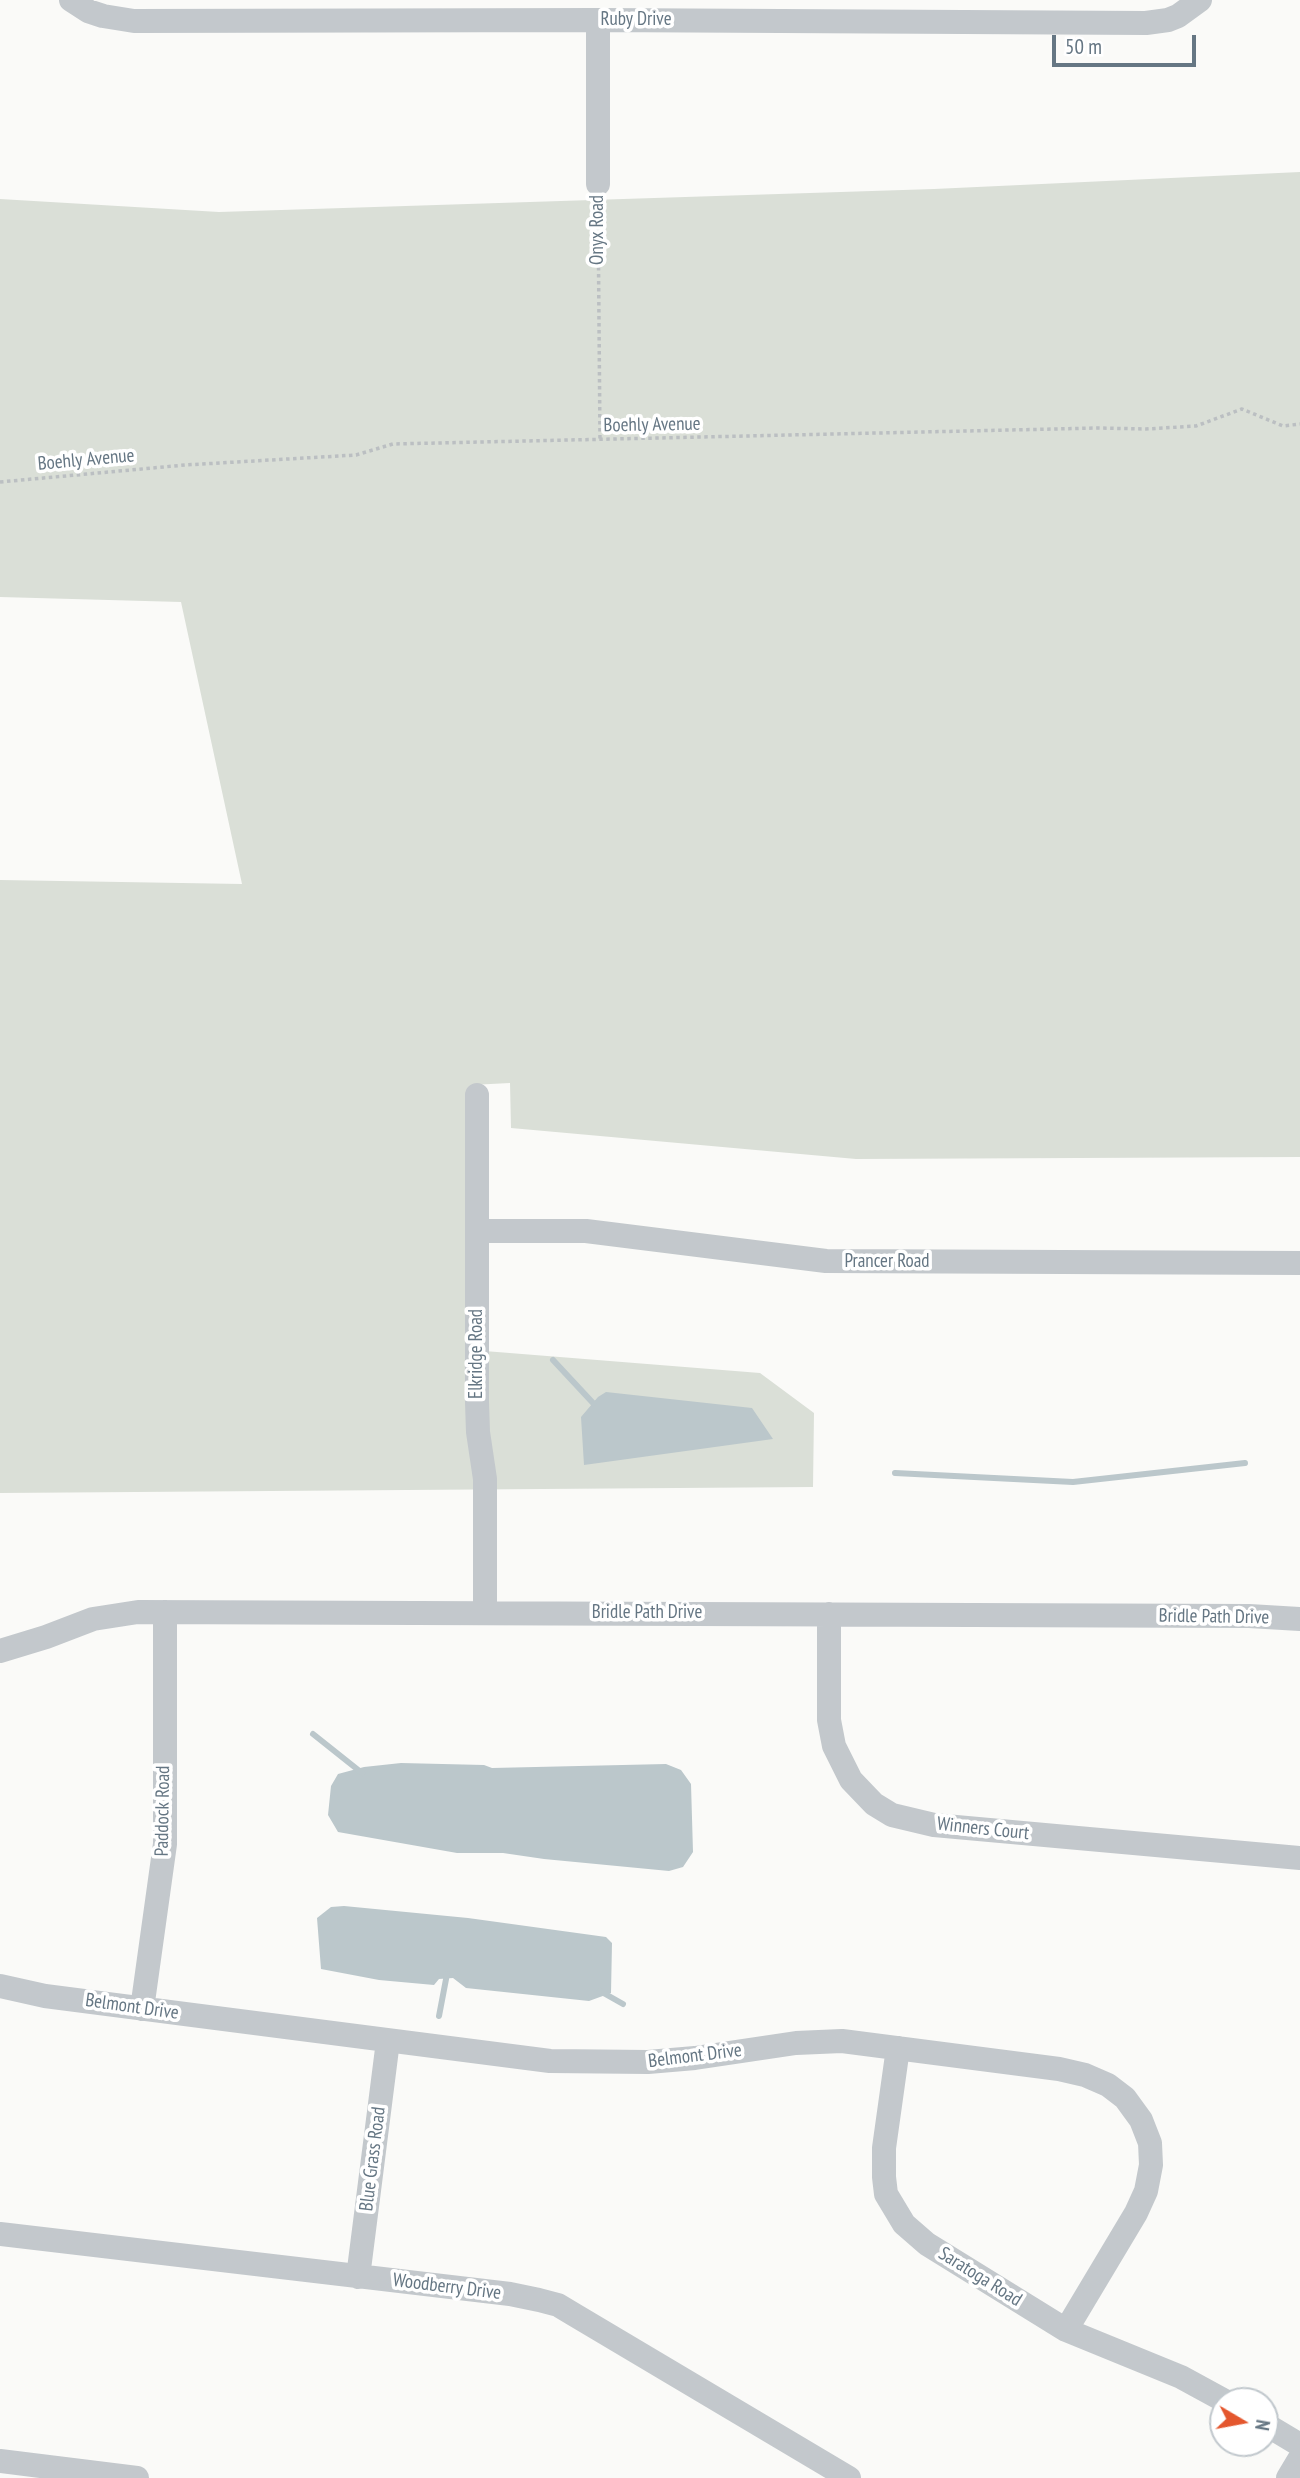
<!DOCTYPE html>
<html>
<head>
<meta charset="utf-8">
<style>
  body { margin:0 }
  #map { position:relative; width:1300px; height:2478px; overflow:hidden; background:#fafaf8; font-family:"PT Sans Narrow",sans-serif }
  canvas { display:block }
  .north { position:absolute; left:1209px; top:2387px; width:70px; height:70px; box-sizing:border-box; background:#fff; border:2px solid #c1c8cd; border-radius:50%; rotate:100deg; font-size:19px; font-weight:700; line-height:28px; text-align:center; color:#657683 }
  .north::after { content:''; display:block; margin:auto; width:24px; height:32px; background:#e4572e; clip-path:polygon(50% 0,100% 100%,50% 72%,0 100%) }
  .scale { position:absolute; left:1052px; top:35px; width:144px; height:32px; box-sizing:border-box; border:4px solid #657683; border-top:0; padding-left:9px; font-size:21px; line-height:24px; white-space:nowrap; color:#657683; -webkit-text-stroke:5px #fff; paint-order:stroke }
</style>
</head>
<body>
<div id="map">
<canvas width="1300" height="2478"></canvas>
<div class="north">N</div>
<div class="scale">50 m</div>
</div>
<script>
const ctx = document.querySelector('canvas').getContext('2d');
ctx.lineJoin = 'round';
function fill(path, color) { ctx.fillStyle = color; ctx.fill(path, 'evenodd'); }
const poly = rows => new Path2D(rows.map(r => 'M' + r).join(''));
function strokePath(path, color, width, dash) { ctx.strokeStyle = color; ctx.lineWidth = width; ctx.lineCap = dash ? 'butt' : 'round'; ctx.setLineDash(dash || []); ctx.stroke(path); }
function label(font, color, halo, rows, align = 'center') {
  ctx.font = font + ' "PT Sans Narrow",sans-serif'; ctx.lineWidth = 7; ctx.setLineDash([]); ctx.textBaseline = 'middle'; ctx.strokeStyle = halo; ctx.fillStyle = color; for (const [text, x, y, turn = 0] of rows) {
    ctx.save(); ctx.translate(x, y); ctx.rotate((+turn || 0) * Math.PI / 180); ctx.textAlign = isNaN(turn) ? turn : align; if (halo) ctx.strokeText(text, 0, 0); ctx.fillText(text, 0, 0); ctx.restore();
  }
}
fill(poly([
  [1300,172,1300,1157,856,1159,511,1128,510,1083,471,1085,472,1350,760,1373,814,1413,813,1487,0,1493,0,880,242,884,181,602,0,597,0,199,219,212,934,189]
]), '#dadfd7');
fill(poly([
  [606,1392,752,1408,773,1439,584,1465,581,1417,598,1397],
  [401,1763,484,1765,492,1768,666,1764,681,1770,691,1784,693,1852,683,1867,669,1871,544,1859,503,1853,457,1853,338,1832,328,1815,331,1786,338,1774,364,1767],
  [344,1906,468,1918,606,1937,612,1943,611,1993,589,2001,466,1988,453,1978,439,1979,434,1985,379,1980,321,1969,317,1918,331,1907]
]), '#bbc7cb');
strokePath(poly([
  [553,1360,593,1403],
  [895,1473,1073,1482,1245,1463],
  [313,1734,362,1773],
  [600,1991,623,2004],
  [439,2016,447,1974]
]), '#bbc7cb', 6);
strokePath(poly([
  [598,204,600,440],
  [0,482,185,465,356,455,393,444,1098,428,1146,429,1196,426,1242,409,1283,426,1300,424]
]), '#bbbfc2', 3.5, [3.5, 3.5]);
strokePath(poly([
  [71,0,88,11,103,16,134,21,598,20,1146,23,1168,20,1178,16,1200,0],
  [598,184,598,20],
  [477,1095,477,1402,478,1432,485,1479,485,1613],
  [477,1231,586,1231,826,1261,1300,1263],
  [829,1614,829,1720,834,1746,851,1780,874,1804,892,1815,934,1825,1300,1858],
  [0,1651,46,1637,93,1619,138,1612,1249,1616,1300,1619],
  [0,1986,45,1996,550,2061,648,2062,695,2058,796,2043,842,2041,1059,2069,1085,2075,1108,2085,1125,2098,1141,2120,1150,2143,1151,2165,1146,2191,1136,2213,1066,2330],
  [142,2009,165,1844,165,1612],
  [898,2048,884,2148,884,2177,886,2194,904,2224,927,2244,1066,2330,1181,2377,1225,2401],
  [0,2234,510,2294,539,2300,558,2305,573,2314,849,2478],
  [358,2277,388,2041],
  [1265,2424,1300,2445],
  [0,2461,137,2478],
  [1288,2478,1300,2458]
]), '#c3c8cc', 24);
label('19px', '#657683', '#fff', [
  ["Ruby Drive",636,20],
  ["Onyx Road",598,230,-90],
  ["Boehly Avenue",652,425,-1],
  ["Boehly Avenue",86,460,-5],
  ["Prancer Road",887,1262],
  ["Elkridge Road",477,1354,-90],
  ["Bridle Path Drive",647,1613],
  ["Bridle Path Drive",1214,1617,1],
  ["Paddock Road",163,1811,-89],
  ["Winners Court",983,1829,6],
  ["Belmont Drive",132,2007,8],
  ["Belmont Drive",695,2056,-7],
  ["Blue Grass Road",373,2159,-83],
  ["Saratoga Road",980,2277,32],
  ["Woodberry Drive",447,2287,7]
]);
</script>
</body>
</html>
